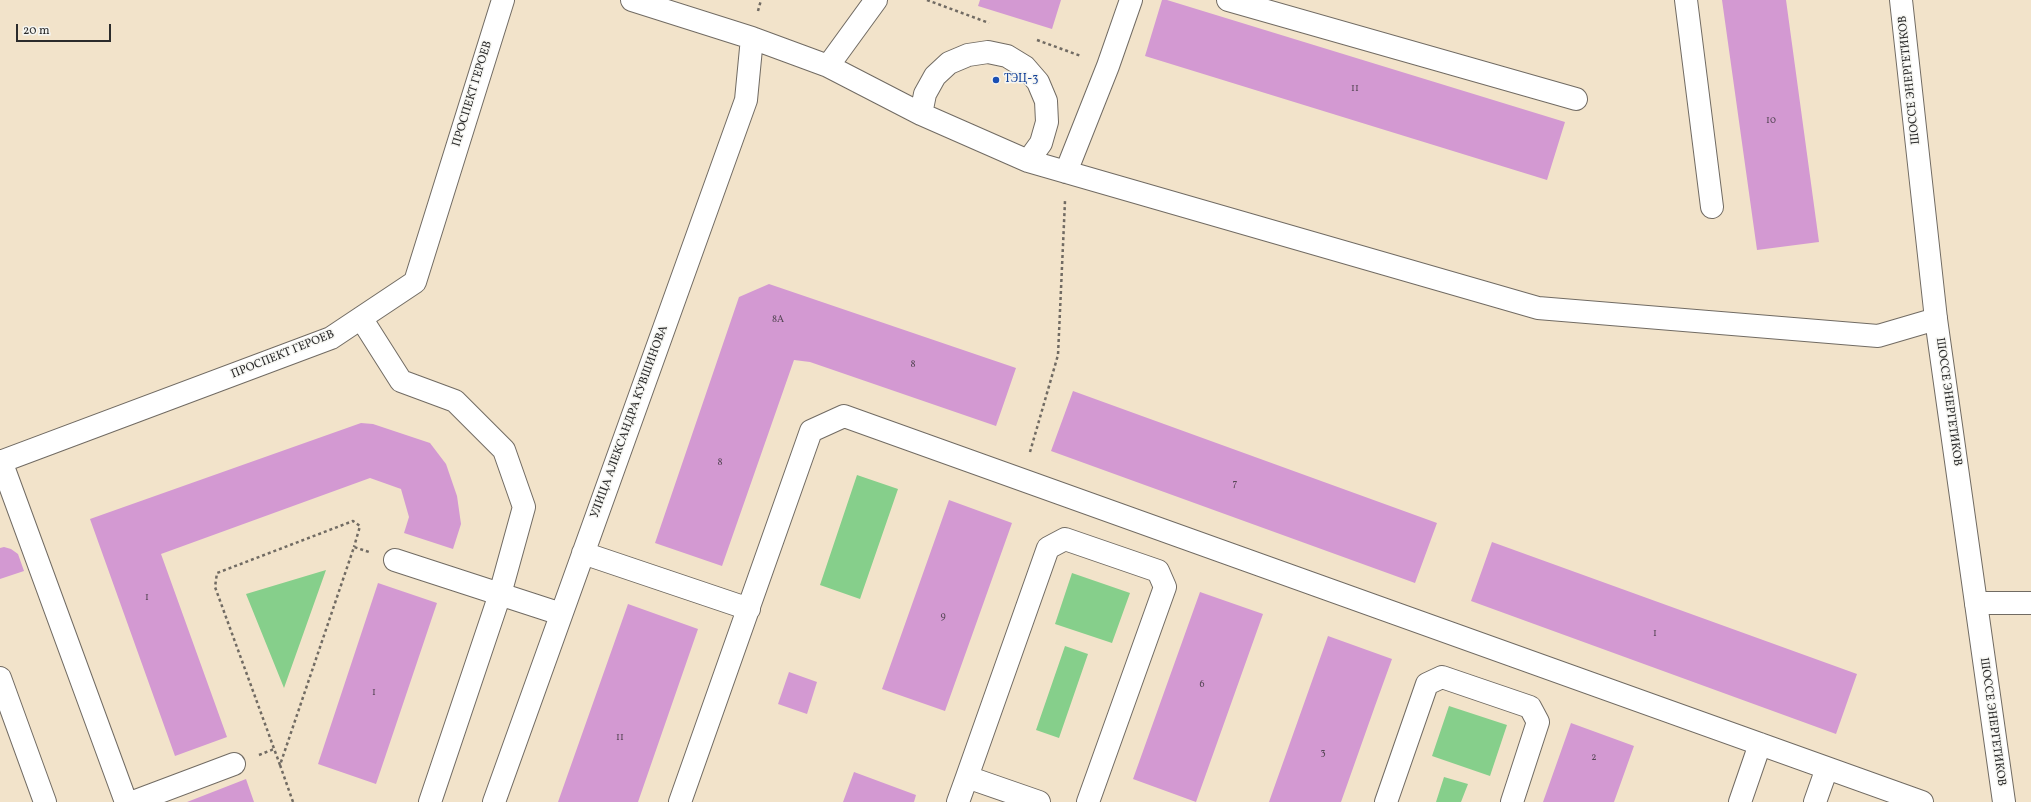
<!DOCTYPE html>
<html>
<head>
<meta charset="utf-8">
<style>
  body { margin:0 }
  #map { position:relative; width:2031px; height:802px; overflow:hidden; background:#f2e3ca; font-family:Vollkorn,serif }
  canvas { display:block }
  .scale { position:absolute; left:16px; top:24px; width:95px; height:18px; box-sizing:border-box; border:2px solid #2b2b2b; border-top:0; padding-left:5px; font-size:12px; line-height:14px; white-space:nowrap; color:#2b2b2b; -webkit-text-stroke:3px #f6f6f2; paint-order:stroke }
</style>
</head>
<body>
<div id="map">
<canvas width="2031" height="802"></canvas>
<div class="scale">20 m</div>
</div>
<script>
const ctx = document.querySelector('canvas').getContext('2d');
ctx.lineJoin = 'round';
function fill(path, color) { ctx.fillStyle = color; ctx.fill(path, 'evenodd'); }
const poly = rows => new Path2D(rows.map(r => 'M' + r).join(''));
function strokePath(path, color, width, dash) { ctx.strokeStyle = color; ctx.lineWidth = width; ctx.lineCap = dash ? 'butt' : 'round'; ctx.setLineDash(dash || []); ctx.stroke(path); }
function label(font, color, halo, rows, align = 'center') {
  ctx.font = font + ' Vollkorn,serif'; ctx.lineWidth = 3; ctx.setLineDash([]); ctx.textBaseline = 'middle'; ctx.strokeStyle = halo; ctx.fillStyle = color; for (const [text, x, y, turn = 0] of rows) {
    ctx.save(); ctx.translate(x, y); ctx.rotate((+turn || 0) * Math.PI / 180); ctx.textAlign = isNaN(turn) ? turn : align; if (halo) ctx.strokeText(text, 0, 0); ctx.fillText(text, 0, 0); ctx.restore();
  }
}
fill(poly([
  [857,475,898,489,860,599,820,585],
  [326,570,284,688,246,594],
  [1072,573,1130,593,1112,643,1055,624],
  [1065,646,1088,654,1059,738,1036,730],
  [1449,706,1507,725,1490,776,1432,756],
  [1444,777,1468,784,1461,802,1436,802]
]), '#86cf8b');
fill(poly([
  [980,0,1061,0,1052,29,978,6],
  [1162,0,1167,0,1565,122,1547,180,1145,56],
  [1722,0,1786,0,1819,242,1757,250],
  [769,284,1016,368,996,426,810,362,794,360,722,566,655,543,739,297],
  [1073,391,1437,523,1415,583,1051,451],
  [361,423,373,424,430,443,446,464,457,496,461,524,453,549,404,533,409,517,401,489,370,478,161,554,227,737,175,756,90,519],
  [949,500,1012,523,945,711,882,689],
  [1492,542,1857,674,1836,734,1471,601],
  [4,547,11,549,18,554,24,571,0,579,0,548],
  [378,583,437,603,376,784,318,764],
  [1200,592,1263,614,1196,802,1133,779],
  [628,604,698,629,638,802,558,802],
  [1328,636,1392,659,1375,706,1341,802,1269,802],
  [789,672,817,682,807,714,778,704],
  [1571,723,1634,746,1614,802,1543,802],
  [854,772,916,795,914,802,843,802],
  [246,779,254,802,187,802]
]), '#d399d2');
const minor = poly([
  [632,0,752,38,828,66,921,114,1028,161,1538,308,1878,336,1936,319],
  [1228,0,1576,99],
  [1686,0,1712,207],
  [828,66,876,0],
  [921,114,925,94,935,76,949,63,968,55,988,52,1007,56,1025,67,1038,82,1046,101,1047,122,1041,143,1028,161],
  [1066,172,1108,66,1131,0],
  [361,318,401,381,455,401,504,450,524,507,500,594,430,802],
  [1,461,126,802],
  [0,462,331,338,415,282,503,0],
  [583,553,749,609],
  [395,560,561,614],
  [1976,603,2031,603],
  [0,678,45,802],
  [133,802,234,764],
  [494,802,746,100,752,38],
  [680,802,811,431,844,416,1922,802],
  [958,802,967,777],
  [1039,802,967,777,1048,548,1065,539,1158,571,1165,587,1088,802],
  [1386,802,1427,684,1442,677,1530,707,1538,722,1512,802],
  [1740,802,1760,744],
  [1815,802,1827,768]
]);
const major = poly([
  [1901,0,1936,319,2004,802]
]);
strokePath(minor, '#716b63', 24);
strokePath(major, '#716b63', 24);
strokePath(poly([
  [927,0,989,23],
  [758,11,761,0],
  [1037,40,1081,56],
  [1030,452,1058,355,1065,201],
  [259,755,274,749],
  [280,765,215,587,217,573,353,521,360,526,354,547],
  [293,802,280,765,354,547,369,552]
]), '#716b63', 2.5, [3, 3]);
strokePath(minor, '#fff', 22);
strokePath(major, '#fff', 22);
for (const [x, y, r, color] of [
  [996,80,4,"#1a4fb4"]
]) { const dot = new Path2D(); dot.arc(x, y, r, 0, 2 * Math.PI); ctx.fillStyle = color; ctx.fill(dot); strokePath(dot, '#f6f6f2', 1.5); }
label('10px', '#554655', null, [
  ["11",1355,89],
  ["10",1771,121],
  ["8А",778,320],
  ["8",913,365],
  ["8",720,463],
  ["7",1235,484],
  ["1",147,598],
  ["9",943,617],
  ["1",1655,634],
  ["6",1202,685],
  ["1",374,693],
  ["11",620,738],
  ["3",1323,753],
  ["2",1594,758]
]);
label('12px', '#164399', '#f6f6f2', [
  ["ТЭЦ-3",1004,80]
], 'left');
label('12px', '#2b2b2b', '#f6f6f2', [
  ["ШОССЕ ЭНЕРГЕТИКОВ",1910,80,-96],
  ["ПРОСПЕКТ ГЕРОЕВ",473,94,-73],
  ["ПРОСПЕКТ ГЕРОЕВ",283,355,-22],
  ["ШОССЕ ЭНЕРГЕТИКОВ",1948,402,82],
  ["УЛИЦА АЛЕКСАНДРА КУВШИНОВА",630,422,-70],
  ["ШОССЕ ЭНЕРГЕТИКОВ",1992,722,82]
]);
</script>
</body>
</html>
